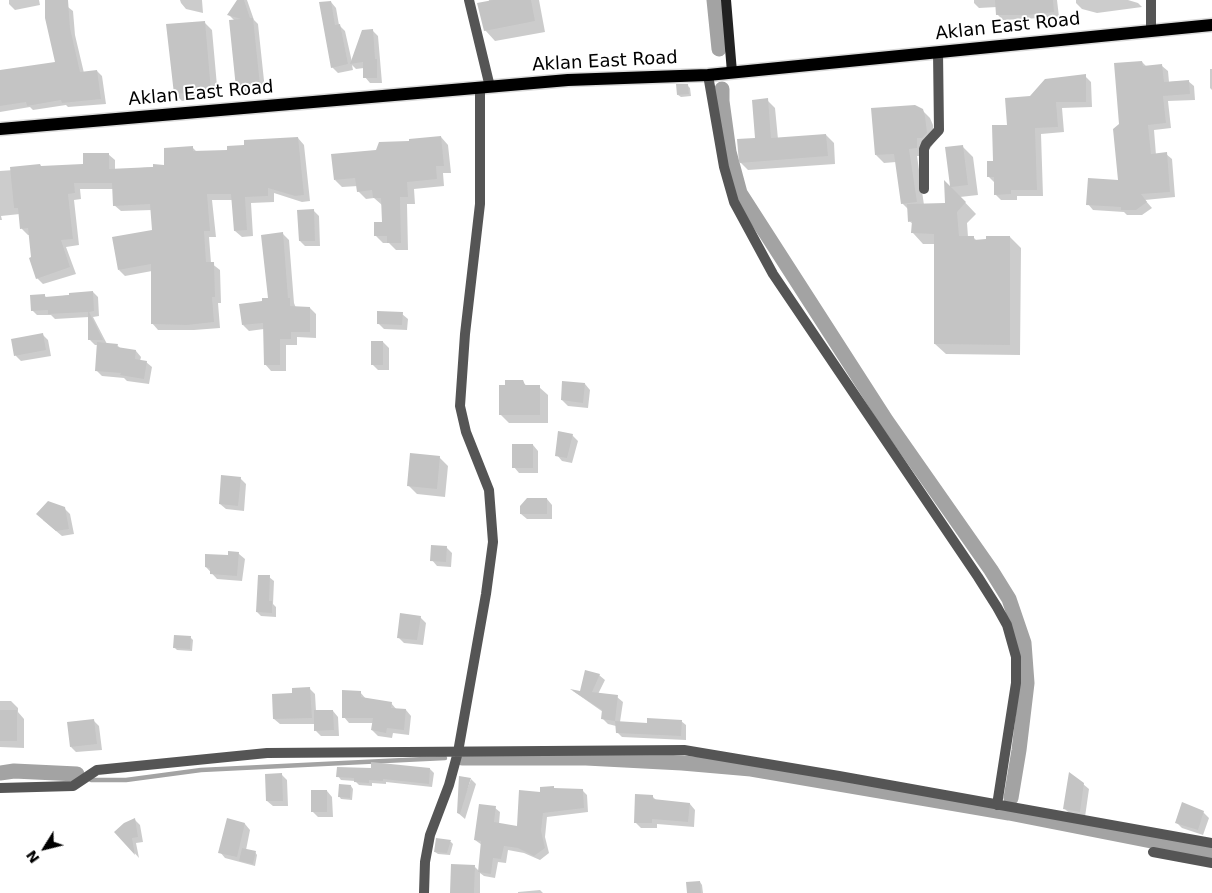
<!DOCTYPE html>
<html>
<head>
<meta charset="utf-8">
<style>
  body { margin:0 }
  #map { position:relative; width:1212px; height:893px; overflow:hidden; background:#fff; font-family:"DejaVu Sans",sans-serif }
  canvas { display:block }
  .north { position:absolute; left:20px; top:823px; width:50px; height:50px; -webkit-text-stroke:4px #fff; paint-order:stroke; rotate:234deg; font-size:14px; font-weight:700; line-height:20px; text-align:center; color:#000 }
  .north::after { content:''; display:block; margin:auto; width:18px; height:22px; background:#000; clip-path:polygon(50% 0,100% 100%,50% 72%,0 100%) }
</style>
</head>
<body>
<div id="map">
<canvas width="1212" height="893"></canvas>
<div class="north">N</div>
</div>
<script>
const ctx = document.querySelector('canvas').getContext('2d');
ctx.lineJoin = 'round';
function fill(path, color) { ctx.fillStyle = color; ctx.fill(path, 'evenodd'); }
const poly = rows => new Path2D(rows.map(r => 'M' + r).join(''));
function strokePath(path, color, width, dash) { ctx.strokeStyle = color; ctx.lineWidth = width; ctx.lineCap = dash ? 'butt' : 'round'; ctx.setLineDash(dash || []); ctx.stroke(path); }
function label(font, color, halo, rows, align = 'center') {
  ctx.font = font + ' "DejaVu Sans",sans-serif'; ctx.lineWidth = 4; ctx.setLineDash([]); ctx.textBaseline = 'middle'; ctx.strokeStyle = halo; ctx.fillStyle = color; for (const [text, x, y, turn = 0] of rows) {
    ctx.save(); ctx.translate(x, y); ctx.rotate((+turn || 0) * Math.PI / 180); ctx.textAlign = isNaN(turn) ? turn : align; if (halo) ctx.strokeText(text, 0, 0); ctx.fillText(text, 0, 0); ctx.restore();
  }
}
fill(poly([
  [9,0,39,0,40,5,15,10,9,4],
  [53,0,59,0,73,11,75,35,84,73,97,71,102,76,106,104,68,107,66,105,33,110,30,107,0,112,0,71,56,63],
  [180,0,202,0,203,13,186,9,181,3],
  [239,0,247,0,254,20,258,24,265,90,243,92,237,87,234,20,229,15],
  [489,0,539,0,545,32,495,41,485,30],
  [974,0,1057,0,1059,17,1003,20,997,14,997,7,979,8,974,3],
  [1076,0,1128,0,1138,3,1142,7,1097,13,1082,9,1076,3],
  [331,2,336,8,339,25,345,31,352,62,372,30,378,36,382,83,370,83,365,77,364,68,356,69,352,65,353,70,338,73,332,67],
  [205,23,212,30,218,97,182,101,175,94],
  [1142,62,1147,67,1162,66,1168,71,1169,82,1188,81,1194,86,1195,100,1168,101,1171,128,1154,130,1156,155,1166,154,1172,159,1175,197,1145,200,1152,208,1142,215,1127,215,1124,212,1093,210,1088,204,1119,181,1120,125],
  [1210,69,1212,69,1212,90,1210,88],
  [1085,76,1091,82,1092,107,1062,108,1064,132,1041,134,1043,196,1017,196,1017,200,1001,200,995,194,995,183,988,176,1008,126,1030,97],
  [687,85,690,88,691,96,681,97,678,95],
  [767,100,775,108,778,139,826,135,834,143,835,164,748,170,740,162,756,139],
  [922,110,930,118,933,125,935,141,925,156,917,156,924,205,947,204,951,189,946,148,962,146,973,157,978,195,960,197,976,214,967,223,968,237,973,237,977,241,1010,237,1021,248,1020,355,946,354,935,344,935,244,923,244,913,233,913,224,909,221,909,210,902,203,896,162,884,163,876,155],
  [441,137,448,145,451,173,443,173,444,186,414,189,415,204,407,204,408,250,396,250,389,243,383,243,376,236,383,223,382,205,374,198,366,199,358,191,358,186,342,187,335,180,377,151,411,142],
  [298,138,304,145,310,201,302,202,274,193,274,202,251,203,253,236,242,237,235,231,233,200,212,200,216,237,209,237,211,263,220,270,221,303,218,303,220,328,194,330,158,330,152,323,152,271,125,276,119,270,154,231,152,210,121,211,114,205,114,189,80,189,81,199,74,200,79,245,66,247,76,274,43,284,37,278,32,258,30,235,28,235,22,229,20,214,1,216,2,220,0,220,0,171,84,165,108,154,115,160,115,170,166,166,192,147,197,152,229,151],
  [313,210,319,216,320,246,305,246,300,241],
  [283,234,289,240,294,303,296,308,310,308,316,314,316,338,297,337,297,345,286,345,286,371,271,371,265,364,264,329,249,331,243,325,263,302,269,299],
  [93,292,98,297,99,316,93,317,107,344,117,345,121,349,136,351,141,357,140,361,146,362,152,367,149,384,127,381,124,378,102,376,96,370,98,345,95,345,90,340,89,317,55,319,51,315,37,315,32,310,44,295,47,298],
  [402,314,408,319,407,330,384,329,378,323],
  [42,334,48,340,51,356,21,361,16,356,12,340],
  [383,342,389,348,389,370,378,370,372,364],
  [522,382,527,386,539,387,548,395,548,423,509,423,500,414],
  [585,384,590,390,588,408,568,406,562,400],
  [572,435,578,441,572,463,562,461,557,455],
  [533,445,538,451,538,473,519,473,514,467],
  [439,457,448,466,445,497,417,494,408,485],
  [240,478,246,484,244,511,226,509,220,504],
  [547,499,552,505,552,519,527,519,521,514],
  [64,508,70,514,74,534,62,536,43,520],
  [446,547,452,553,451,567,437,566,432,560],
  [229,553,239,554,245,559,242,581,217,579,206,567,229,556],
  [269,577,274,581,273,604,276,607,276,617,261,616,257,612],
  [420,617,426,623,423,645,404,643,398,637],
  [191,638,193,640,192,651,177,650,174,647],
  [599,675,605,680,598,694,617,697,623,702,620,722,648,724,681,721,686,725,686,740,622,737,617,732,616,726,608,724,603,719,603,712,573,691,581,692],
  [309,688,315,694,316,711,333,711,338,717,339,736,321,736,316,731,315,724,280,724,274,719,294,695],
  [360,692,366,699,391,703,397,710,406,710,411,716,409,735,393,733,392,738,378,736,372,730,373,723,349,723,344,717],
  [0,701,11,701,18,708,18,712,24,719,24,748,0,747],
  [93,720,99,726,102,750,76,752,71,747],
  [430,769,434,773,432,787,386,782,386,784,372,783,372,786,359,785,355,781,341,780,338,776],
  [282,775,287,780,288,806,273,806,267,801],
  [471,779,476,784,465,819,458,813],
  [1083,784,1089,789,1085,817,1070,814,1065,809],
  [351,786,353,789,352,800,341,799,339,796],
  [556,790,582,790,587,795,588,812,547,817,545,837,549,853,540,860,524,853,508,850,506,863,498,862,495,878,484,876,480,873,480,893,451,893,475,867,479,871,482,845,475,840,495,808,500,812,499,824,518,828,541,793],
  [327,791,332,797,333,817,318,817,312,811],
  [652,796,657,801,690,804,695,810,694,827,657,824,657,828,641,828,635,822],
  [1203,812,1209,818,1203,835,1182,828,1176,822],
  [135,820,140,825,143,842,136,843,139,858,116,832],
  [228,820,245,824,250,830,246,850,255,852,257,855,255,866,225,858,220,852],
  [437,839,451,842,453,844,450,855,438,854,435,852],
  [700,882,702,885,703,893,688,893],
  [540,890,543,893,518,893,518,892]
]), '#0003');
strokePath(poly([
  [91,780,126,780,201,770,445,758]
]), '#a3a3a3', 4.5);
strokePath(poly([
  [714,0,719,49],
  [722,89,722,101,729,152,740,193,886,420,991,570,1009,599,1024,643,1027,683,1019,750,1011,798],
  [462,758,586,758,682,763,751,769,1009,813,1212,853],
  [0,773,14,771,77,774]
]), '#a3a3a3', 15);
fill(poly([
  [45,0,68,0,70,28,80,72,97,70,101,99,62,103,61,100,27,106,26,102,0,106,0,70,55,62,45,18],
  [237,0,244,0,250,18,253,18,260,85,236,88,229,20,241,19,227,15],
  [493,0,531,0,535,21,484,31,477,3],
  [995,0,1053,0,1054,12,1027,15,996,15],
  [331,1,335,25,340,24,348,64,331,68,319,2],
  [205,21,211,91,174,94,166,24],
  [373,29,375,59,377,59,377,78,363,78,363,62,350,64,362,30],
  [1142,61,1143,66,1162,64,1164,82,1189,80,1190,94,1163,96,1166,123,1148,125,1151,154,1167,152,1170,192,1141,194,1147,202,1136,210,1121,210,1121,207,1086,205,1088,178,1118,180,1113,129,1119,124,1114,63],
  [1086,74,1086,102,1056,102,1058,127,1035,128,1037,190,1011,190,1011,194,994,195,994,177,987,177,987,161,993,161,992,125,1007,125,1005,98,1030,96,1045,79],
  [676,84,688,84,689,94,677,95],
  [768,98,771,138,826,134,828,156,739,163,737,139,755,138,752,100],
  [915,105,923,109,925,116,927,133,922,138,917,138,917,148,909,149,917,202,901,204,894,154,875,155,871,108],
  [441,136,444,166,436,166,437,179,407,182,408,197,400,197,401,243,387,243,387,236,374,236,374,222,382,222,381,198,373,198,372,190,357,192,355,178,334,180,331,154,376,150,379,142,409,141,409,139],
  [298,137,304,195,295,196,268,188,268,196,245,197,247,230,234,231,231,194,207,194,210,231,204,231,206,262,214,262,215,297,212,297,214,322,187,325,151,324,151,264,118,270,112,237,152,230,150,204,113,206,112,183,74,183,75,193,68,194,73,239,61,240,70,267,36,279,29,258,31,257,28,228,20,229,18,208,14,208,10,167,40,164,41,166,83,164,83,153,109,153,109,169,153,167,153,164,164,165,164,148,193,146,193,151,227,150,227,146,244,145,244,140],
  [963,145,968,185,951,187,966,202,957,212,959,236,974,236,974,240,986,239,986,236,1010,236,1010,345,934,344,934,234,911,233,912,221,908,222,907,204,945,203,944,180,950,186,945,147],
  [314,209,315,241,299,241,297,210],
  [283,232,288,298,290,298,290,306,310,307,310,332,291,332,291,339,280,339,280,365,264,365,263,323,242,325,239,304,262,301,262,298,268,298,261,235],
  [93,291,94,311,89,312,103,340,88,340,88,312,48,314,48,310,31,311,30,295,45,294,45,297,69,295,69,293],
  [377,311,403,312,402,325,377,324],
  [43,333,46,350,14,356,11,339],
  [371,341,383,341,383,365,371,365],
  [97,342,118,344,117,347,136,350,135,359,147,361,144,379,120,375,121,373,95,371],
  [505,380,523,380,525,385,540,385,540,415,499,415,499,385,505,385],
  [562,381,585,383,583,403,561,400],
  [558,431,573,434,567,458,555,456],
  [512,444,533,444,533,468,512,468],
  [410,453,440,456,437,489,407,486],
  [221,475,241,477,238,506,219,504],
  [527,498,547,498,547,514,520,514,520,506],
  [48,501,65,507,69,529,56,531,36,514],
  [431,545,447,546,446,562,430,561],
  [228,551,239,552,237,576,210,574,210,568,205,567,205,554,228,555],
  [258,575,270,575,269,601,272,601,272,613,256,612],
  [400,613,421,616,417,640,397,638],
  [174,635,191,636,190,649,173,648],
  [585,670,600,674,592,692,618,695,615,721,601,719,602,710,570,689,580,691],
  [310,687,312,718,273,719,272,694,292,693,292,688],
  [342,690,361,691,361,697,392,702,391,708,406,709,404,730,387,728,386,733,371,730,373,718,342,718],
  [0,710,17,710,17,741,0,741],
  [314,710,333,710,334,730,314,731],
  [647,718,682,720,681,736,616,733,615,721,647,723],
  [94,719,97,744,70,747,67,722],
  [371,762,430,768,429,784,383,779,383,781,369,780,369,783,354,782,354,778,336,777,337,767,371,768],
  [1069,772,1084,783,1080,812,1063,809],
  [282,773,283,801,266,801,265,774],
  [459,776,471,778,460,814,457,813],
  [339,784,351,785,350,798,338,797],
  [554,786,554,788,583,789,584,808,543,813,541,831,545,848,534,856,518,848,504,846,501,859,493,858,491,874,478,872,481,841,474,840,479,804,496,806,494,822,517,826,519,790,540,792,540,787],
  [311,790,327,790,327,812,311,812],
  [635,794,653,795,653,799,690,803,688,822,652,819,652,823,634,823],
  [1182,802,1204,811,1198,830,1175,823],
  [135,818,138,837,132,838,135,855,114,832,124,823],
  [227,818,245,823,237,857,218,853],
  [436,838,451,840,447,853,434,852],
  [242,848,256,851,253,864,239,861],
  [451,864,475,865,474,893,450,893],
  [700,881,701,893,687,893,686,882]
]), '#c4c4c4');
const primary = poly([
  [0,129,568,80,708,75,1212,25]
]);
strokePath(primary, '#dbdbdb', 15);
strokePath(poly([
  [469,0,490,87],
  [1151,31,1151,0],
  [708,75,724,167,734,202,773,274,978,577,997,607,1007,625,1016,657,1016,683,997,805],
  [924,189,924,149,926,144,939,130,938,52],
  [0,788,73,786,97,770,267,753,684,750,839,776,1212,843],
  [1153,852,1212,863],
  [424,893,425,862,430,835,449,785,458,752,486,594,493,542,489,490,466,432,460,406,465,334,480,204,480,87]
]), '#555', 10);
strokePath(poly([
  [726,0,732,72]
]), '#222', 10);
strokePath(primary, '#000', 12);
label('18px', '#000', '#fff', [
  ["Aklan East Road",1008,27,-6],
  ["Aklan East Road",605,62,-3],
  ["Aklan East Road",201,94,-5]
]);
</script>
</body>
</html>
